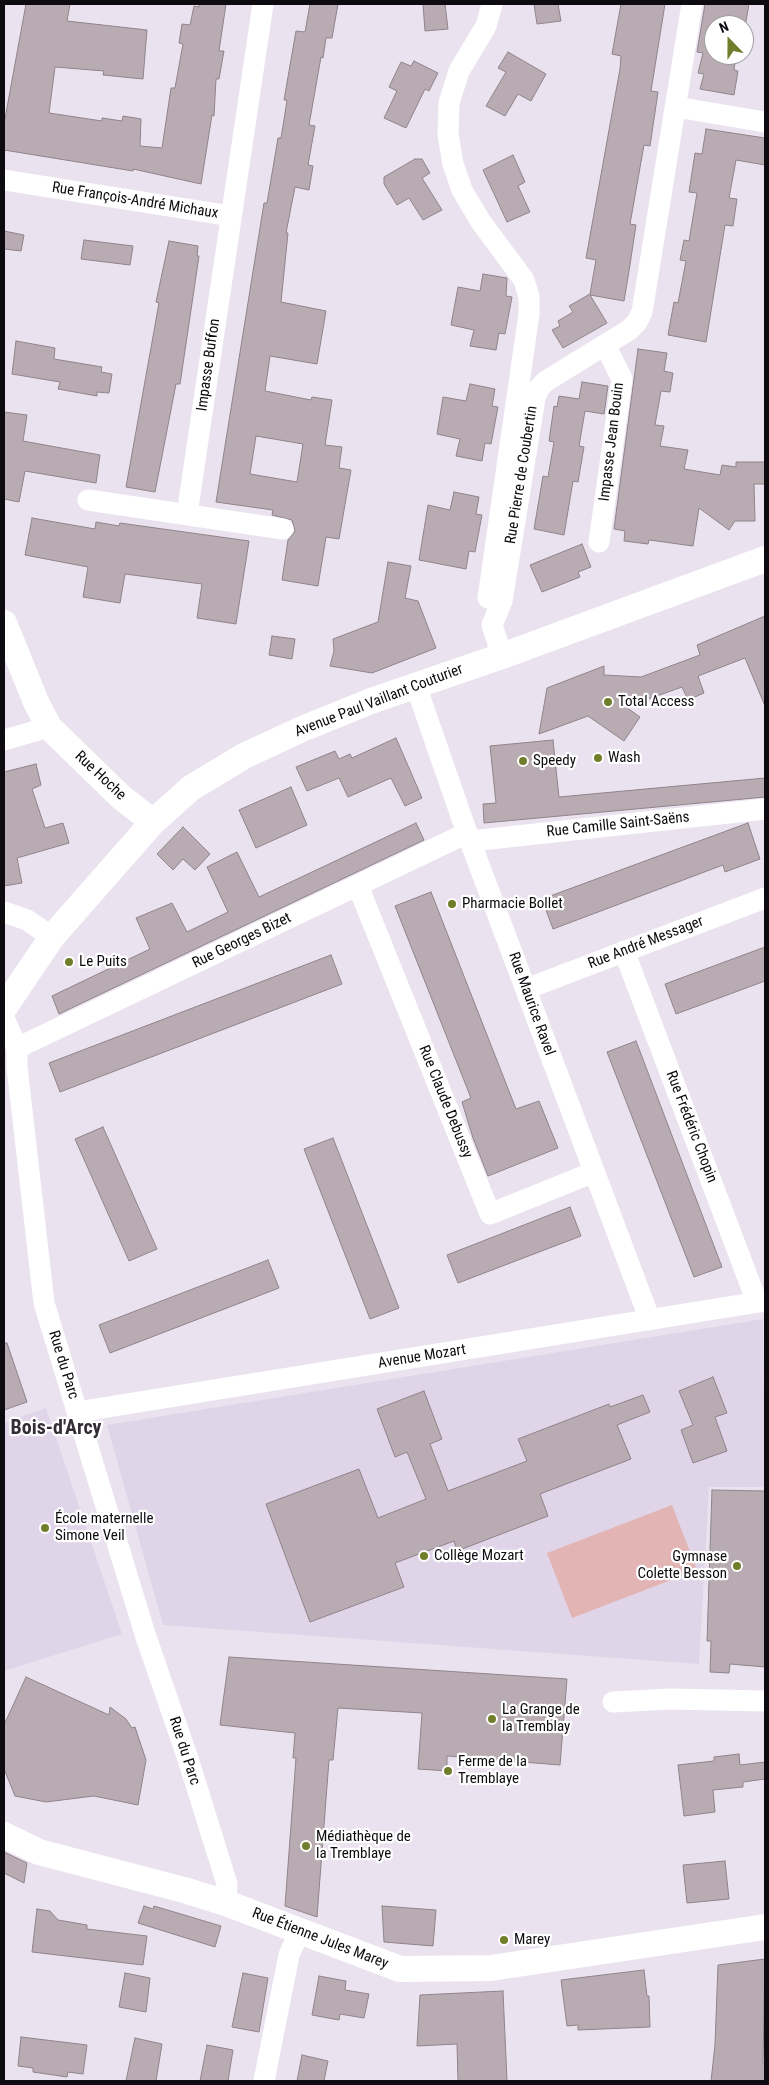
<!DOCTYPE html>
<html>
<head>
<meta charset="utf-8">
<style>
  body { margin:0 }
  #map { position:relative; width:769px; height:2085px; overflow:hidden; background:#eae3ef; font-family:"Roboto Condensed",sans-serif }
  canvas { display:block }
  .frame { position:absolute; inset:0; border:5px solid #0d0b0f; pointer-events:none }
  .north { position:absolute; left:704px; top:15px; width:50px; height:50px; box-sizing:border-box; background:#fff; border:1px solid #9e9d9f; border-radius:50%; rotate:338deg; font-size:14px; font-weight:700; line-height:20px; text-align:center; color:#0d0b0f }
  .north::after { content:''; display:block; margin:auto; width:18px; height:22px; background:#707e2b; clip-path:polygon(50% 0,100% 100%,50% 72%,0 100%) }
</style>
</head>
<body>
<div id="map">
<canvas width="769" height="2085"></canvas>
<div class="frame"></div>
<div class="north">N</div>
</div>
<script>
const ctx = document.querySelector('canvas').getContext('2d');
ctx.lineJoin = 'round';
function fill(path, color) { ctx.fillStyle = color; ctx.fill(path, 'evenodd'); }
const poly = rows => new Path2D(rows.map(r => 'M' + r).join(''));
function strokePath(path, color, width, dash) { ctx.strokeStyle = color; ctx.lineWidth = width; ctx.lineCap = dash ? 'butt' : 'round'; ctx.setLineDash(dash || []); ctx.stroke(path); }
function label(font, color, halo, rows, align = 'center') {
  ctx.font = font + ' "Roboto Condensed",sans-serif'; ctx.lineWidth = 4.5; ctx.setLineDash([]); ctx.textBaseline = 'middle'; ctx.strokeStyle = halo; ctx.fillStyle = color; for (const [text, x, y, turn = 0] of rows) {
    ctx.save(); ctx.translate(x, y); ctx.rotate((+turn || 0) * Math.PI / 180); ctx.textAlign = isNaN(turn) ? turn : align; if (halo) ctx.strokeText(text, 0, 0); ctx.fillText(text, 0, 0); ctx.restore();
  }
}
fill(poly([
  [763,1319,765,1487,709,1487,699,1664,163,1625,107,1425],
  [46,1408,122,1634,4,1671,4,1423]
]), '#e0d5e8');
fill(poly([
  [672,1505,697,1570,572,1618,547,1553]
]), '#e2b4b4');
const building = poly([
  [26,4,70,4,67,21,147,30,143,79,103,75,104,71,55,67,49,113,102,121,102,118,122,121,123,116,141,119,140,146,162,148,171,88,175,88,183,44,179,43,182,24,190,25,194,6,199,7,199,4,226,4,219,51,224,51,219,79,216,79,214,116,212,115,201,184,133,169,133,171,4,150,4,124,26,4],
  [310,4,338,4,332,38,326,38,323,58,321,57,309,125,315,126,308,165,313,166,309,190,295,187,286,233,288,233,281,302,326,311,317,364,270,356,265,391,311,400,312,397,332,400,325,445,342,447,339,468,351,470,339,539,326,537,318,586,282,580,288,540,295,531,292,520,272,515,273,510,216,502,264,203,267,203,278,138,281,138,284,120,287,100,284,100,296,31,305,32,310,4],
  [256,436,303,444,297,482,250,474,256,436],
  [423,4,445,4,448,29,425,31,423,4],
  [534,4,558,4,561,21,537,24,534,4],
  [621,4,665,4,651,91,658,92,650,146,644,145,630,224,636,225,629,271,624,301,590,295,607,323,563,348,552,330,560,326,558,321,573,312,569,306,590,294,596,260,586,258,620,69,621,56,612,54,621,4],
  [705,4,749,4,745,27,714,25,714,55,736,55,734,70,738,71,734,95,700,89,704,74,698,73,703,53,697,52,705,4],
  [508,52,546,74,531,101,518,94,505,116,486,106,506,72,498,68,508,52],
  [414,61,438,73,429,91,425,89,406,128,384,118,397,91,389,87,401,62,411,66,414,61],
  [706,129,765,138,765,165,736,160,729,198,737,199,733,226,725,225,706,342,668,335,674,302,678,303,686,261,680,260,684,240,689,241,697,193,689,192,695,153,702,154,706,129],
  [513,155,525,182,518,186,530,212,507,222,483,170,513,155],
  [415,159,422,159,430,173,422,178,442,210,423,220,409,198,397,205,384,184,384,177,415,159],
  [4,231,24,235,21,251,4,249,4,231],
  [84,240,133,246,130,265,81,259,84,240],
  [169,241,198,246,197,256,199,256,180,384,176,384,155,492,126,487,159,303,156,302,169,241],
  [483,274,507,278,506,296,512,297,505,334,499,333,496,350,470,346,474,330,451,325,458,287,480,291,483,274],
  [16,341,55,348,54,359,102,367,101,372,112,374,109,393,97,392,97,396,58,389,60,382,12,374,16,341],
  [638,349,667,353,664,371,673,373,670,392,661,391,655,425,664,426,660,446,688,450,684,469,720,475,722,465,736,467,736,462,765,462,765,484,754,484,755,521,735,521,729,530,699,508,693,546,649,540,648,544,624,541,625,531,614,529,638,349],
  [582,382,608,386,604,414,585,411,579,446,584,447,578,482,573,481,564,535,534,529,543,476,548,477,554,442,549,441,554,406,557,407,559,396,579,399,582,382],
  [470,384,495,389,492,406,498,407,491,444,485,443,482,461,456,456,460,439,437,434,443,397,466,401,470,384],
  [4,412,27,415,23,441,100,455,96,483,25,471,19,502,4,499,4,412],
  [454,492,479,497,476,514,482,515,475,552,469,551,466,569,419,560,428,505,450,510,454,492],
  [32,518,95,529,96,522,119,526,120,523,249,541,236,624,197,618,202,584,125,574,120,603,83,597,88,567,25,555,32,518],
  [582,544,591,567,578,572,580,577,542,592,530,565,582,544],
  [388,562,411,566,405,598,418,601,436,648,372,673,330,666,334,651,333,639,378,622,388,562],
  [765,616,765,706,745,658,698,676,704,693,688,700,682,687,626,707,640,717,624,741,588,716,539,734,547,688,604,666,604,675,641,677,700,655,697,645,765,616],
  [272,636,295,639,292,659,269,655,272,636],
  [396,738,422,798,405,806,391,778,348,797,339,778,307,791,296,767,335,751,339,759,350,754,352,758,396,738],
  [553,740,559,797,765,778,765,797,484,823,483,804,496,803,490,746,553,740],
  [36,764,41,785,32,789,45,828,63,823,69,843,17,858,22,883,4,886,4,772,36,764],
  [291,787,307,825,256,848,239,810,291,787],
  [416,823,424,840,59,1014,52,996,150,949,136,918,172,903,187,932,228,912,207,867,237,852,259,897,416,823],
  [748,823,760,859,725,872,723,865,553,929,542,899,748,823],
  [183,827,210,854,195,870,183,859,173,870,157,854,183,827],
  [431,892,516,1109,539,1101,558,1148,488,1176,473,1138,462,1102,471,1098,395,906,431,892],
  [765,947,765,981,676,1014,665,984,765,947],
  [331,955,342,984,60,1092,49,1063,331,955],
  [636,1041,722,1267,694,1277,607,1052,636,1041],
  [103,1127,157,1249,129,1261,75,1139,103,1127],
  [333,1138,399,1308,370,1319,304,1149,333,1138],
  [570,1207,581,1236,458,1283,447,1255,570,1207],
  [268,1260,279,1288,110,1353,99,1325,268,1260],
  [4,1343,7,1343,27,1402,4,1410,4,1343],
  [713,1377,727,1413,715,1417,727,1451,693,1463,681,1430,693,1425,679,1391,713,1377],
  [424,1391,442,1439,430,1444,448,1491,527,1461,518,1439,609,1404,610,1407,643,1395,650,1412,617,1425,631,1459,540,1494,548,1516,457,1551,454,1541,395,1563,404,1587,310,1622,266,1504,359,1469,378,1518,426,1499,407,1452,395,1457,377,1409,424,1391],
  [712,1490,765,1491,765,1667,730,1664,729,1673,710,1672,711,1641,707,1641,712,1490],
  [229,1657,567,1679,560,1765,447,1756,447,1771,418,1769,422,1713,338,1708,333,1760,329,1760,317,1917,285,1906,296,1758,293,1758,295,1733,220,1725,229,1657],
  [26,1677,109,1715,110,1707,126,1719,132,1728,135,1727,146,1760,138,1805,94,1796,46,1802,15,1796,4,1769,4,1725,26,1677],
  [739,1754,740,1765,765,1762,765,1779,743,1782,743,1787,713,1790,715,1812,684,1816,678,1765,714,1761,714,1757,739,1754],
  [4,1852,27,1863,24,1883,4,1873,4,1852],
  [725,1861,729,1899,687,1903,683,1865,725,1861],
  [144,1906,153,1909,154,1906,221,1926,215,1947,138,1923,144,1906],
  [382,1906,436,1910,433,1946,384,1942,382,1906],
  [37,1909,50,1911,58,1920,87,1925,87,1929,147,1936,143,1965,32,1952,37,1909],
  [765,1959,763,2063,765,2064,765,2081,711,2081,715,2045,718,1965,765,1959],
  [644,1970,647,1996,649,1996,650,2027,578,2030,578,2025,567,2026,561,1980,644,1970],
  [125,1973,150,1978,146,2012,119,2007,125,1973],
  [243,1973,268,1978,259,2032,232,2027,243,1973],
  [319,1976,346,1981,345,1990,369,1994,364,2018,340,2014,339,2020,312,2015,319,1976],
  [503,1991,507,2081,458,2081,457,2044,417,2046,420,1995,503,1991],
  [21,2037,87,2045,83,2074,68,2072,67,2077,33,2072,33,2068,18,2066,21,2037],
  [135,2038,162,2044,156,2081,126,2081,135,2038],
  [207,2045,233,2050,228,2081,200,2081,207,2045],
  [302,2055,328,2061,324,2081,297,2081,302,2055]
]);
fill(building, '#b8abb1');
strokePath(building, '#90838a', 1);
strokePath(poly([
  [676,107,765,122],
  [4,180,231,216],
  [88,500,283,529],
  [187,514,263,4],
  [599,542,622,379,605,345],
  [488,598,529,314,529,297,524,280,481,222,462,190,453,164,448,134,449,103,459,71,486,26,492,4],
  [502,656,492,625,502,601,535,398,539,388,546,381,629,330,637,322,642,312,692,4],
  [416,686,467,833,650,1320],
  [4,740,49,727],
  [471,841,765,809],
  [358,886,490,1214,594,1172],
  [4,912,27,920,52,937],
  [624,951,757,1302],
  [526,989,765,898],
  [4,1018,17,1048,17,1067,44,1303,145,1634,188,1759,227,1884,226,1903],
  [17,1048,467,833],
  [77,1412,765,1301],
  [613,1702,670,1699,765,1701],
  [264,2081,289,1955,299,1933]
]), '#fff', 21);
strokePath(poly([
  [4,623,36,702,49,727,121,797,153,822],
  [4,1008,52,937,153,822,191,788,244,756,302,729,371,701,502,656,765,559],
  [4,1835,39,1852,184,1890,226,1903,400,1969,491,1968,765,1927]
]), '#fff', 26);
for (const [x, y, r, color] of [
  [608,702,5,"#707e2b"],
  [598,758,5,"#707e2b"],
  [523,761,5,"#707e2b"],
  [452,904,5,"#707e2b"],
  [69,962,5,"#707e2b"],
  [45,1528,5,"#707e2b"],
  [424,1556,5,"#707e2b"],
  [737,1566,5,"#707e2b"],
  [492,1719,5,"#707e2b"],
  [448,1771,5,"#707e2b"],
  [306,1846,5,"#707e2b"],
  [504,1940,5,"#707e2b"]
]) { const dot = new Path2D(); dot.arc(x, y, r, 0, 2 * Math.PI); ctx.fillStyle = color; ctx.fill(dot); strokePath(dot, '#fff', 2); }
label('15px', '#0d0b0f', '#fff', [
  ["Rue François-André Michaux",135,201,9],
  ["Impasse Buffon",209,365,-82],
  ["Impasse Jean Bouin",612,442,-83],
  ["Rue Pierre de Coubertin",522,475,-81],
  ["Avenue Paul Vaillant Couturier",379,701,-21],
  ["Rue Hoche",100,776,43],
  ["Rue Camille Saint-Saëns",618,825,-6],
  ["Rue Georges Bizet",242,941,-26],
  ["Rue André Messager",646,943,-21],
  ["Rue Maurice Ravel",531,1004,70],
  ["Rue Claude Debussy",445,1102,68],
  ["Rue Frédéric Chopin",691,1127,69],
  ["Avenue Mozart",422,1357,-9],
  ["Rue du Parc",63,1365,73],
  ["Rue du Parc",184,1751,72],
  ["Rue Étienne Jules Marey",320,1939,21]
]);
label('15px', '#0d0b0f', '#fff', [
  ["Total Access",618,702],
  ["Wash",608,758],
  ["Speedy",533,761],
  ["Pharmacie Bollet",462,904],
  ["Le Puits",79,962],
  ["École maternelle",55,1519],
  ["Simone Veil",55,1536],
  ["Collège Mozart",434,1556],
  ["Gymnase",727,1557,"right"],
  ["Colette Besson",727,1574,"right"],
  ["La Grange de",502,1710],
  ["la Tremblay",502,1727],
  ["Ferme de la",458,1762],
  ["Tremblaye",458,1779],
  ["Médiathèque de",316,1837],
  ["la Tremblaye",316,1854],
  ["Marey",514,1940]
], 'left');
label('bold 20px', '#332d37', '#fff', [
  ["Bois-d'Arcy",56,1429]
]);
</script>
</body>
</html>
